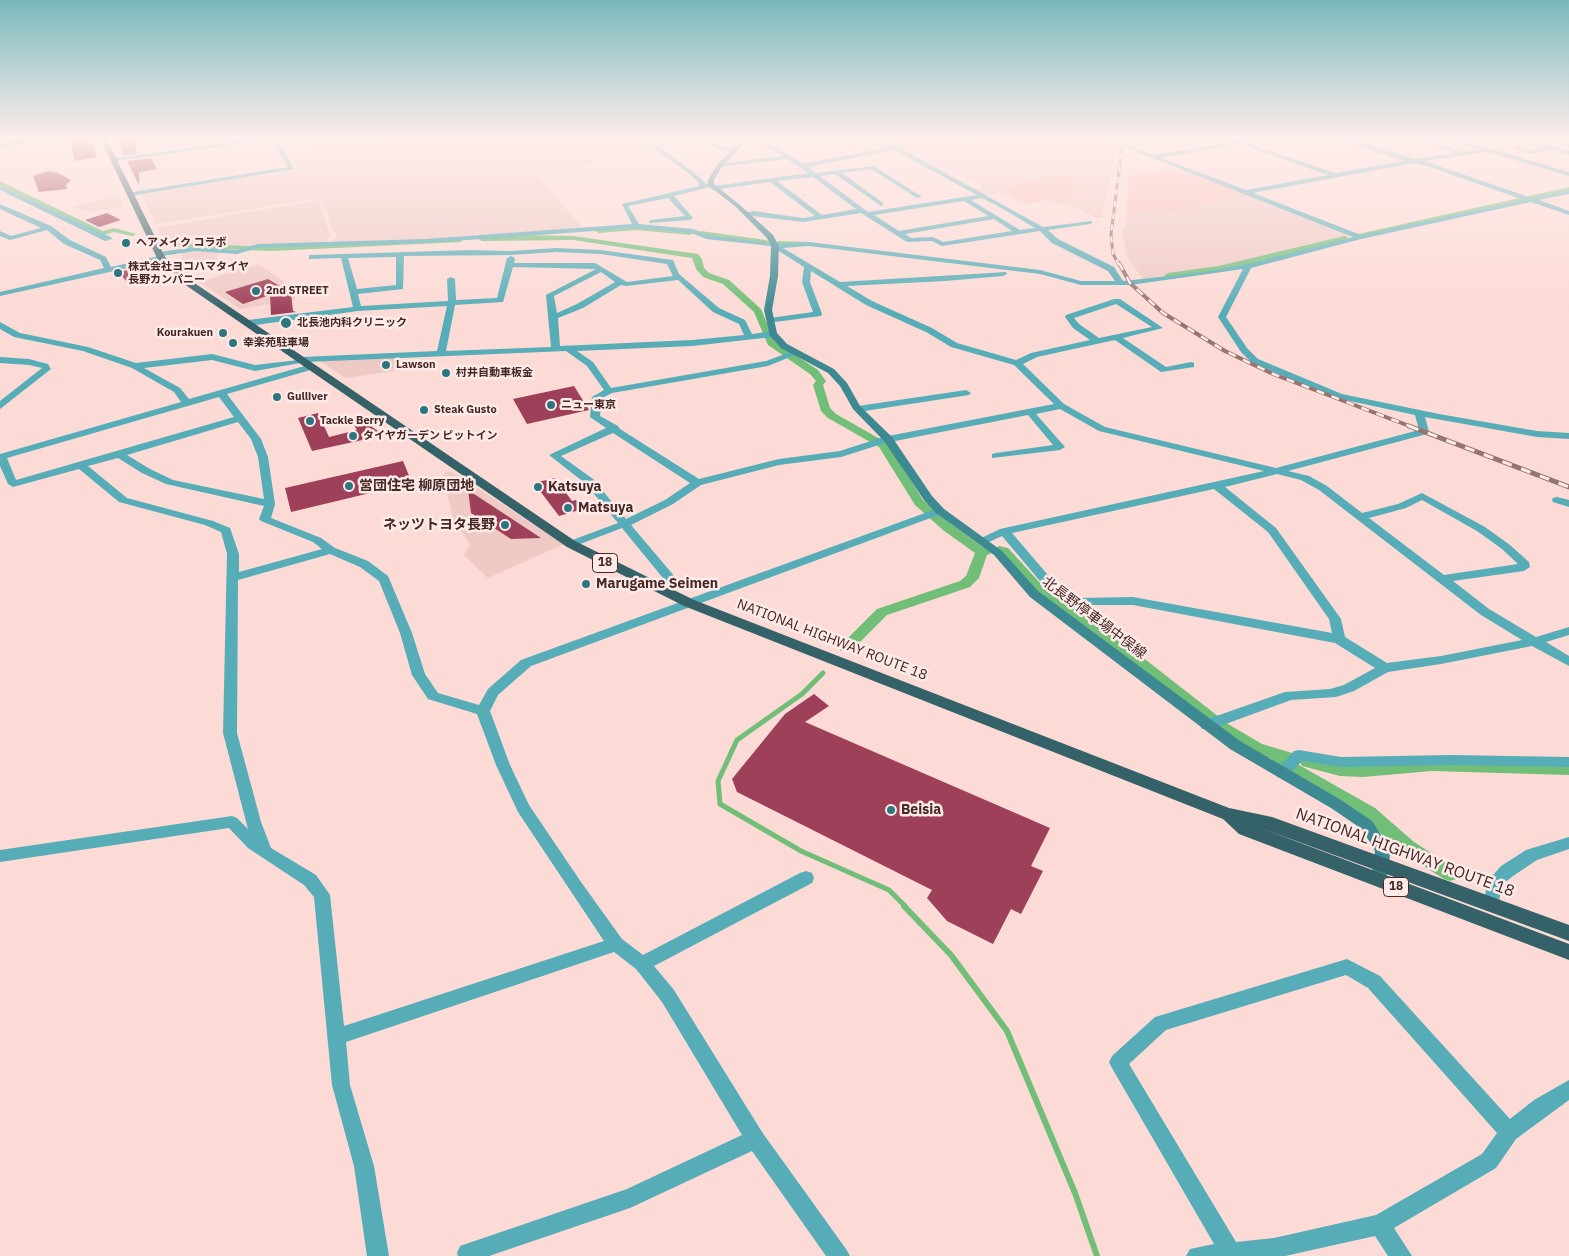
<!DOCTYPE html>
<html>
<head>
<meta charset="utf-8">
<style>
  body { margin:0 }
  canvas { display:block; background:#fcdad5 }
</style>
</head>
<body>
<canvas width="1569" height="1256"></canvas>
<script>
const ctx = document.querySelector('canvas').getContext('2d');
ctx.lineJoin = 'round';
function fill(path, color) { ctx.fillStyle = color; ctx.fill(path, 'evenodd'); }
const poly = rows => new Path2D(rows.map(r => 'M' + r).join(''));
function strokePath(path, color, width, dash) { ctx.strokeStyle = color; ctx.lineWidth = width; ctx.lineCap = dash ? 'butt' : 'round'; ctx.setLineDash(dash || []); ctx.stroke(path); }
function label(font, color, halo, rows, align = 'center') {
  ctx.font = font + ' "IBM Plex Sans","Noto Sans JP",sans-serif'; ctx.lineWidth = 5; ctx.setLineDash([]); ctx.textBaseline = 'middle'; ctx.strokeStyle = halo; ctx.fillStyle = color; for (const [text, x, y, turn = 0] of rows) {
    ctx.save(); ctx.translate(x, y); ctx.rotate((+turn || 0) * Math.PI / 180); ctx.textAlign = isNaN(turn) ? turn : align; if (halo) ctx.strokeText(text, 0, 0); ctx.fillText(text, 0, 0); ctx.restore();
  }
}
fill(poly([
  [403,138,637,138,655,153,654,155,534,172,581,226,554,231,472,235,435,239,333,242,337,235,329,222,328,214,320,198,156,224,141,194,297,168,285,153],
  [881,138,1102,138,1117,144,1102,217,1097,218,1067,203,1057,205,1048,200,1024,205,1001,193,986,196,974,189,984,187,917,152,907,152],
  [1177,168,1343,232,1348,235,1220,267,1143,279,1128,258,1122,234,1126,224,1129,176],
  [119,196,123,207,90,212,72,207],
  [318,200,330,235,326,244,246,247,176,244,161,234,157,228],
  [195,250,221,252,214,261,197,262,182,260,182,251],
  [258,264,294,288,295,300,240,309,199,282],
  [401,357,401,370,345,378,320,361],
  [451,471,564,544,488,578,464,555,470,544,453,519,443,474]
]), '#efcac5');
fill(poly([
  [881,138,987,138,914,150,901,149],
  [1177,168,1247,195,1163,213,1154,209,1127,214,1129,176],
  [1064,175,1074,179,1071,182,1085,189,1085,192,1027,203,1005,191,1007,186]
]), '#f8beb7');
strokePath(poly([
  [823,673,802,694,737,740,718,781,720,804,801,851,889,890,906,907]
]), '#70be77', 5);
strokePath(poly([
  [904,906,951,955,1007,1031,1075,1193,1097,1256]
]), '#70be77', 6);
fill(poly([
  [1547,138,1556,138,1569,144,1569,148,1547,138],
  [0,181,103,231,114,228,136,234,132,236,114,232,99,236,0,186,0,181],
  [1569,187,1569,191,1527,201,1358,237,1354,235,1569,187],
  [636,226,690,231,694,233,690,235,636,230,599,233,595,231,599,229,636,226],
  [701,231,766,240,770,242,766,244,698,235,697,233,701,231],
  [523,235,573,236,698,254,702,259,704,268,709,273,729,280,761,309,775,342,818,370,826,381,823,385,830,408,836,414,887,443,923,500,951,524,984,548,994,549,999,546,1008,548,1041,584,1146,660,1228,724,1262,744,1292,753,1294,757,1292,761,1375,808,1414,842,1456,869,1459,874,1456,879,1450,881,1444,879,1402,852,1363,818,1273,765,1272,759,1252,752,1218,732,1136,666,1031,590,1000,554,994,552,987,555,979,578,970,587,887,615,851,651,841,651,839,648,841,645,877,609,960,581,966,576,975,553,943,530,915,505,879,447,828,418,821,411,813,385,816,381,810,374,768,345,754,312,723,284,703,277,696,269,692,258,573,240,482,241,478,239,482,237,523,235],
  [1344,236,1347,236,1347,240,1219,272,1168,279,1164,276,1168,273,1219,266,1344,236],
  [458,238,462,240,461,242,271,251,174,247,170,245,174,243,271,247,458,238],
  [779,241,811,242,815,244,811,246,776,245,775,243,779,241],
  [1308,756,1340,764,1363,765,1432,759,1569,763,1569,775,1432,771,1363,777,1340,776,1302,766,1300,762,1302,758,1308,756]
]), '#70be77');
fill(poly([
  [85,139,86,144,93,143,97,157,75,161,70,141],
  [135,139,137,154,124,155,117,141],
  [151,158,157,169,139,172,139,185,127,161],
  [48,171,58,173,71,180,66,185,67,189,39,192,33,176],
  [107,213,121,220,99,227,85,220],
  [143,267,154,278,129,284,118,272],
  [268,279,291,293,293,311,296,312,271,315,270,295,243,304,225,292],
  [574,386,589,410,527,424,513,399],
  [318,413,329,437,357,430,354,425,369,421,372,427,381,433,367,439,312,451,298,418],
  [403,461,412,483,291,512,285,488],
  [555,478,572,501,576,500,583,509,559,516,534,483],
  [468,490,541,538,511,539,471,513],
  [814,694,829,706,805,722,1050,828,1031,866,1043,871,1021,914,1011,909,993,944,947,921,927,898,932,890,737,792,732,779,785,714]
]), '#9e4059');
fill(poly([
  [258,138,276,138,294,169,129,196,127,195,127,193,288,167,271,140,115,161,112,159,258,138],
  [639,138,646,138,654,144,664,141,660,138,667,138,670,143,658,146,692,171,704,181,706,184,711,183,714,186,809,173,787,159,717,167,719,164,782,156,752,138,759,138,804,164,889,147,874,138,882,138,1043,227,1092,221,1092,223,1090,224,1048,230,1058,239,1114,267,1123,281,1204,272,1248,264,1353,237,1102,138,1111,138,1154,155,1240,141,1243,138,1269,138,1251,142,1260,148,1336,173,1404,161,1349,143,1319,138,1350,139,1414,159,1455,153,1414,138,1423,138,1462,152,1479,149,1447,138,1456,138,1468,142,1498,138,1475,144,1569,172,1569,176,1487,152,1424,161,1532,198,1569,190,1569,194,1539,200,1569,211,1569,215,1531,202,1361,239,1251,268,1226,317,1247,348,1258,359,1342,394,1439,414,1537,431,1569,433,1569,439,1537,437,1425,417,1429,432,1427,434,1288,471,1309,476,1327,486,1362,513,1398,504,1422,493,1485,527,1510,545,1529,562,1530,567,1524,571,1453,581,1489,609,1536,637,1569,627,1569,635,1546,642,1569,656,1569,666,1532,646,1441,664,1388,672,1354,691,1336,697,1291,700,1212,729,1202,729,1200,725,1202,721,1285,692,1330,689,1344,685,1375,668,1335,643,1133,605,1070,605,1051,594,1002,536,987,543,979,543,977,541,979,539,1000,529,1264,471,1099,431,1060,409,1036,414,1065,447,1060,450,992,458,992,454,996,453,1053,445,1028,415,885,443,841,457,779,465,701,485,673,504,631,525,675,577,677,580,671,584,667,583,622,528,575,546,567,546,565,544,567,542,618,523,585,483,549,455,606,428,590,417,592,397,604,390,587,366,566,351,306,362,255,371,212,360,144,368,180,388,189,399,308,365,314,365,314,369,227,394,261,439,268,457,275,504,271,518,321,538,335,548,368,561,388,576,412,633,425,674,438,693,479,705,488,689,521,660,936,509,944,509,945,511,944,513,531,666,498,695,490,711,510,765,529,805,581,882,622,939,643,955,800,873,806,871,812,873,814,878,812,883,654,966,674,990,762,1132,846,1249,850,1256,826,1256,752,1151,630,1208,489,1256,458,1256,457,1253,460,1246,627,1189,742,1135,662,1002,636,969,614,952,346,1042,350,1085,374,1166,389,1256,367,1256,354,1166,332,1085,314,897,304,885,248,848,229,828,0,862,0,850,232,816,237,818,248,829,223,733,227,554,221,532,205,525,119,502,79,469,13,487,8,484,0,466,0,454,181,402,174,392,132,368,83,351,14,337,0,329,0,322,20,333,88,347,136,363,212,354,255,365,298,360,302,357,437,351,447,306,358,311,248,326,244,323,248,320,353,307,341,258,309,259,309,255,312,255,470,250,511,251,556,248,601,250,673,260,679,274,719,308,745,320,752,334,773,331,777,334,773,337,692,346,577,351,593,362,611,388,766,361,796,350,800,353,768,366,612,393,602,398,600,416,618,426,620,429,699,479,779,459,840,451,883,437,1054,404,1014,365,951,347,926,332,866,305,811,271,810,282,822,314,821,316,767,323,767,319,770,318,813,312,802,282,804,267,771,246,706,239,692,233,637,228,425,243,258,248,237,254,195,251,162,256,165,258,164,260,0,296,0,292,104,268,100,260,64,244,47,230,10,240,0,236,0,231,11,236,41,228,0,209,0,204,51,226,70,240,106,257,111,267,159,256,155,254,159,252,195,247,237,250,258,244,425,239,632,224,622,204,699,186,699,183,688,173,639,138],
  [1244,143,1256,150,1328,175,1246,190,1161,158,1244,143],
  [894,150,977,195,868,212,820,176,835,174,881,206,883,205,883,203,842,173,871,169,917,198,922,197,874,166,816,173,808,167,894,150],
  [1414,163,1427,166,1524,200,1361,235,1253,193,1414,163],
  [813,177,856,209,822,215,777,181,813,177],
  [770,182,815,216,803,218,754,211,744,213,744,215,803,222,861,213,907,242,932,241,942,246,1040,231,1052,243,1108,271,1115,281,1081,281,1040,270,809,242,776,244,708,235,693,229,639,224,628,206,668,198,685,216,651,220,649,221,649,223,690,220,693,218,674,196,710,187,713,190,770,182],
  [982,198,1003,209,1035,228,1020,230,971,200,982,198],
  [964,201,988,216,899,231,874,215,964,201],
  [994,219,1012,231,943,242,933,237,911,238,905,234,994,219],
  [809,246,1040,274,1081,285,1130,285,1243,269,1218,317,1241,352,1252,363,1336,398,1415,415,1419,430,1276,468,1105,427,1064,404,1023,364,1037,357,1115,340,1161,372,1194,367,1194,363,1191,362,1166,367,1123,338,1163,328,1120,299,1114,299,1066,315,1065,317,1073,328,1090,340,1031,353,1016,360,957,343,932,328,872,301,847,286,945,281,1003,276,1007,274,1006,272,840,282,783,248,809,246],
  [556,252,601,254,667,264,673,276,627,282,595,263,514,263,515,258,511,256,507,258,497,298,456,300,455,279,451,277,447,279,448,301,361,306,358,294,403,289,404,256,511,255,556,252],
  [396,257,396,285,357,289,348,258,396,257],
  [513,267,596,269,546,295,551,347,446,351,455,305,503,302,513,267],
  [601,272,615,282,577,304,557,313,554,296,601,272],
  [678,280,713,312,739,324,744,335,692,340,560,346,558,318,583,308,621,285,626,286,678,280],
  [1116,304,1152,327,1099,338,1079,324,1074,318,1116,304],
  [219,397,234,417,16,480,7,458,219,397],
  [238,422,251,439,258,457,264,499,173,480,150,469,127,455,238,422],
  [613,433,690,483,665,500,626,519,593,479,561,456,613,433],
  [118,458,142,473,166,484,264,506,259,519,261,521,313,542,322,549,239,572,239,554,230,528,213,521,127,498,88,466,118,458],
  [1277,474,1301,480,1319,490,1481,615,1522,640,1441,656,1387,663,1345,637,1341,619,1276,528,1225,487,1277,474],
  [1214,489,1268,532,1329,619,1332,633,1133,597,1076,598,1059,588,1012,533,1214,489],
  [1422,500,1477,531,1502,549,1518,564,1444,575,1369,518,1406,508,1422,500],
  [330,554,360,567,379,581,400,633,412,675,428,699,477,714,496,765,518,812,604,941,344,1026,330,895,316,875,271,848,261,822,237,733,238,580,330,554],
  [1516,138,1526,138,1552,146,1569,151,1569,155,1549,149,1533,154,1515,149,1517,146,1533,150,1543,147,1516,138],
  [1551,138,1560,138,1569,142,1569,146,1551,138],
  [0,186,111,237,112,239,105,241,0,190,0,186],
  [0,357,29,359,48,364,51,369,0,409,0,401,42,368,29,365,0,363,0,357],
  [966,390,971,393,969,395,858,412,853,409,858,406,966,390],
  [1557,497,1569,500,1569,507,1553,502,1552,500,1553,498,1557,497],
  [1299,750,1341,757,1451,755,1569,757,1569,767,1451,765,1341,767,1302,761,1287,777,1282,778,1277,777,1275,773,1277,769,1294,751,1299,750],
  [1569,837,1569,849,1537,860,1513,876,1503,884,1497,909,1491,911,1485,909,1483,904,1488,881,1501,866,1526,850,1569,837],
  [1347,959,1380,976,1510,1119,1534,1100,1569,1080,1569,1100,1516,1139,1496,1168,1394,1228,1412,1256,1388,1256,1375,1236,1285,1256,1186,1256,1190,1249,1214,1244,1112,1068,1109,1062,1112,1056,1155,1017,1347,959],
  [1346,975,1368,988,1497,1133,1482,1154,1376,1215,1274,1238,1236,1242,1129,1064,1166,1030,1346,975]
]), '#56adb7');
fill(poly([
  [699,138,706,138,719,146,736,150,733,152,715,148,699,138]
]), '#56adb7');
fill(poly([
  [30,138,43,138,0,148,0,144,30,138],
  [743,138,749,138,722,167,714,180,714,184,740,205,773,235,779,246,778,276,772,310,777,333,787,344,834,369,847,383,860,406,892,437,932,496,944,509,1002,551,1038,591,1240,741,1341,800,1372,821,1391,850,1386,879,1380,881,1374,879,1372,874,1375,851,1362,829,1331,808,1230,749,1030,597,994,555,936,513,924,500,884,441,853,409,840,386,828,373,781,348,770,336,764,310,770,276,771,246,767,238,736,207,708,185,708,180,717,165,743,138]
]), '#3c8992');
fill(poly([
  [100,138,106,138,165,257,193,282,575,541,694,600,1229,808,1272,817,1569,925,1569,941,1258,827,1569,944,1569,960,1239,834,1223,819,684,606,567,547,187,286,157,258,100,138]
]), '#346268');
const railFar2 = poly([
  [1119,265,1113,254,1111,235,1123,138]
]);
const railFar1 = poly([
  [1119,263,1130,283,1163,313,1225,351,1273,374,1412,427]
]);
const rail = poly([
  [1409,426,1569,487]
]);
strokePath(railFar2, '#967571', 3);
strokePath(railFar1, '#967571', 4);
strokePath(rail, '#967571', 5);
strokePath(railFar2, '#fdebe9', 2, [6]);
strokePath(railFar1, '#fdebe9', 2.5, [8]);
strokePath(rail, '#fdebe9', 3, [10]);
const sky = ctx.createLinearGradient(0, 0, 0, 314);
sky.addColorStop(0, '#78b8bb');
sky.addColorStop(0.44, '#feeeec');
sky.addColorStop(1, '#feeeec00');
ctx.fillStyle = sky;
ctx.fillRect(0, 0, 1569, 314);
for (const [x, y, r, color] of [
  [126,243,5,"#2e767f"],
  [118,273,5,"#2e767f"],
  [256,291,5,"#2e767f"],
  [286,323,6,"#2e767f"],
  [223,333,5,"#2e767f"],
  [233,343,5,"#2e767f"],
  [386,365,5,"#2e767f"],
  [446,373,5,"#2e767f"],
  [277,397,5,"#2e767f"],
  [551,405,5,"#2e767f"],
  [424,410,5,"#2e767f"],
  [310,421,5,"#2e767f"],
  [353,436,5,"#2e767f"],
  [349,486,5,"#2e767f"],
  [538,487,5,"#2e767f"],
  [568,508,5,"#2e767f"],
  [505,525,5,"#2e767f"],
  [586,584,5,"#2e767f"],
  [891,810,5,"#2e767f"]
]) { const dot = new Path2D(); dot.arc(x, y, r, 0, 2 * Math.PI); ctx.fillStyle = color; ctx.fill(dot); strokePath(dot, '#fdebe9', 2); }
label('bold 11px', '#462724', '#fdebe9', [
  ["ヘアメイク コラボ",136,243],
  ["株式会社ヨコハマタイヤ",128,267],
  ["長野カンパニー",128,280],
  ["2nd STREET",266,291],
  ["北長池内科クリニック",297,323],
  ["Kourakuen",213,333,"right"],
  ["幸楽苑駐車場",243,343],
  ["Lawson",396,365],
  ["村井自動車板金",456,373],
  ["Gulliver",287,397],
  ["ニュー東京",561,405],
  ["Steak Gusto",434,410],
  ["Tackle Berry",320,421],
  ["タイヤガーデン ピットイン",363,436]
], 'left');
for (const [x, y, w] of [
  [605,563,25],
  [1396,887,25]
]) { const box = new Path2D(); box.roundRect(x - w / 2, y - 9.5, w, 19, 4); ctx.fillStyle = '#fdebe9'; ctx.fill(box); strokePath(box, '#462724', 1); }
label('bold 12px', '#462724', null, [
  ["18",605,563],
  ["18",1396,887]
]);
label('bold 14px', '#462724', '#fdebe9', [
  ["営団住宅 柳原団地",359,486],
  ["Katsuya",548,487],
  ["Matsuya",578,508],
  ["ネッツトヨタ長野",495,525,"right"],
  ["Marugame Seimen",596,584],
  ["Beisia",901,810]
], 'left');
label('14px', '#462724', '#fdebe9', [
  ["北長野停車場中俣線",1094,618,37],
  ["NATIONAL HIGHWAY ROUTE 18",832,640,21]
]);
label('16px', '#462724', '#fdebe9', [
  ["NATIONAL HIGHWAY ROUTE 18",1405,853,20]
]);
</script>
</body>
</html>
